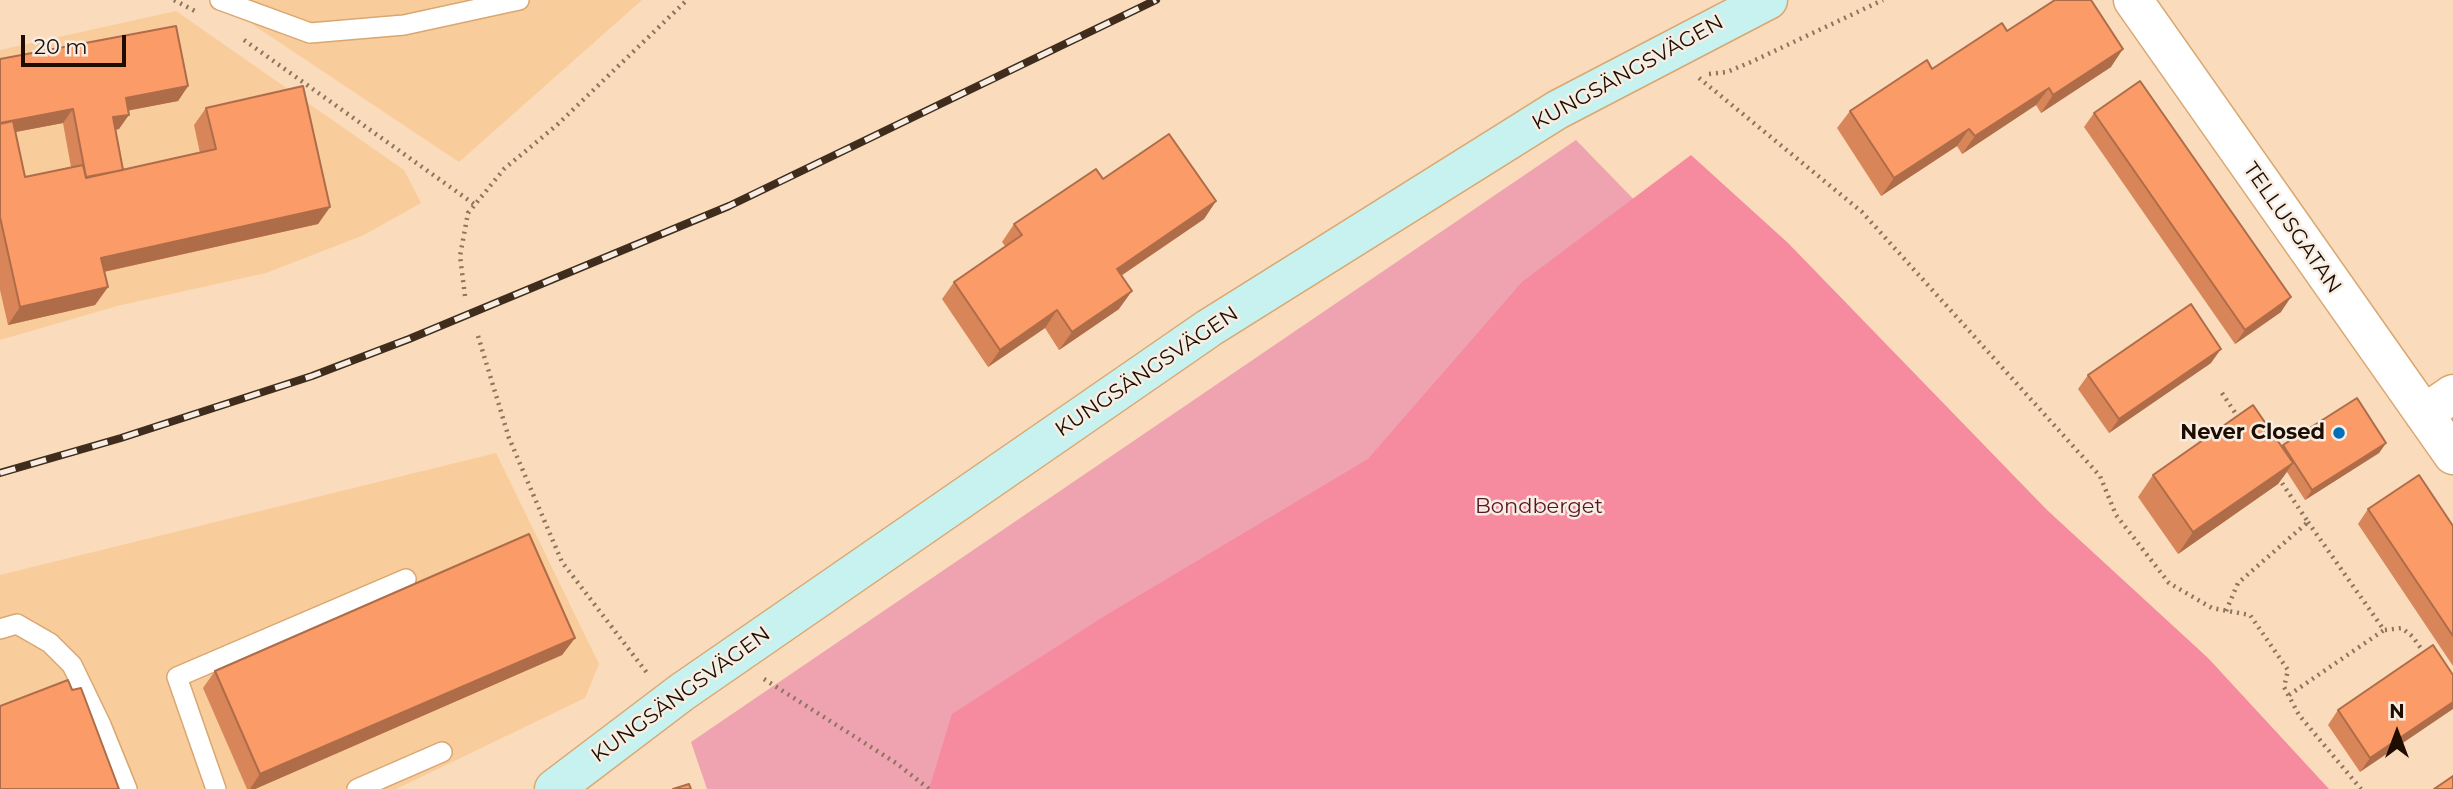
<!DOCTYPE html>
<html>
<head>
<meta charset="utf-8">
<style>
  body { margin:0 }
  #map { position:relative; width:2453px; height:789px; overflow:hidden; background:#fadbbb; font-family:Montserrat,sans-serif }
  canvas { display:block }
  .north { position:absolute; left:2362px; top:698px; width:70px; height:70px; -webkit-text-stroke:5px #f7ede2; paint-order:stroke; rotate:0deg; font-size:19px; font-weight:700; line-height:28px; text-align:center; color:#1e0d00 }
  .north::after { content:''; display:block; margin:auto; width:24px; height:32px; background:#1e0d00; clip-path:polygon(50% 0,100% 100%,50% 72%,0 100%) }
  .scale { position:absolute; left:21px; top:35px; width:105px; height:32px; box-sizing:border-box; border:4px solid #1e0d00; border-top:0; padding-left:9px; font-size:21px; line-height:24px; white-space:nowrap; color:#1e0d00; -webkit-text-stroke:5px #f7ede2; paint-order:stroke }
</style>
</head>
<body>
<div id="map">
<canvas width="2453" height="789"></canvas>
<div class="north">N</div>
<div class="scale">20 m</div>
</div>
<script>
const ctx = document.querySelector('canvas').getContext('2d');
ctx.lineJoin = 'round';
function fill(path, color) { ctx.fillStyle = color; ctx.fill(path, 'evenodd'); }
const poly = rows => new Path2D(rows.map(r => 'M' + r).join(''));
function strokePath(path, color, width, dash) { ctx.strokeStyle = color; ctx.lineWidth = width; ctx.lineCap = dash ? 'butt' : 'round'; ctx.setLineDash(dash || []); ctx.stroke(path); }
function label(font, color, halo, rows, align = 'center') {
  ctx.font = font + ' Montserrat,sans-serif'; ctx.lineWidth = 5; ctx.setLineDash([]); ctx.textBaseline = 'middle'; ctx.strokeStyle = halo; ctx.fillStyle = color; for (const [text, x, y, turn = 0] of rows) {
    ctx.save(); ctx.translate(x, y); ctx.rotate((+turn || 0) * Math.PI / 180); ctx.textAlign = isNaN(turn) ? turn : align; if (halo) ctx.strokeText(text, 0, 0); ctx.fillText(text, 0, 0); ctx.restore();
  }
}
fill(poly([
  [216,0,642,0,459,162],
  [176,11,404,170,421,203,364,235,266,273,117,306,0,340,0,50],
  [496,453,599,664,585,698,396,789,0,789,0,575]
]), '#f9cc9b');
fill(poly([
  [1576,140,2207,789,707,789,691,742]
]), '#efa2af');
fill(poly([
  [1691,155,1788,243,2047,510,2208,658,2329,789,929,789,952,714,1103,617,1368,459,1522,282]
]), '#f68a9f');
const lane = poly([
  [220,0,310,33,404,25,519,0],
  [0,629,17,624,50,643,72,665,101,725,127,789],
  [216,789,177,677,406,579],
  [357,789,442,752]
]);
const street = poly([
  [2133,0,2453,455],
  [2424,414,2453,394]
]);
const secondary = poly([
  [554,789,682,692,1209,328,1557,110,1768,0]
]);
strokePath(lane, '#d9a771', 22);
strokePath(street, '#d9a771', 41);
strokePath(secondary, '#d9a771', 41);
strokePath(poly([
  [174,0,195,11],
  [244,40,474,204],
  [1709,74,1727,72,1751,62,1883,0],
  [1699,78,1862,212,2100,476,2116,515,2169,583,2212,608,2250,615,2288,670,2284,687,2299,715,2361,789],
  [465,296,460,256,468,213,504,169,557,125,687,0],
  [478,336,509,438,562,562,647,673],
  [2222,393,2240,420],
  [2308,522,2384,630,2402,628,2413,637,2427,657],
  [2226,611,2238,583,2308,522,2278,477],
  [764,679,896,763,929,789],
  [2289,695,2384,630]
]), '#8c745d', 4.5, [2, 5]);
strokePath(lane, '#fff', 19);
strokePath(street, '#fff', 38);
strokePath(secondary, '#c7f2ef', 38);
const rail = poly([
  [0,473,121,438,312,376,409,339,729,206,1156,0]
]);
strokePath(rail, '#3f2c1c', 8);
strokePath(rail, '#f7ede2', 5, [16]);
fill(poly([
  [2007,31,2111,67,2041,113,2036,105,1962,154,1957,146,1881,196,1837,128,1850,111],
  [0,59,188,86,178,101,128,110,119,129,115,130,123,170,200,153,194,125,206,108,330,207,318,224,104,272,108,287,95,305,8,325,0,290],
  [63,123,71,167,25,177,15,132],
  [2094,113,2281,312,2235,344,2084,127],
  [1103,179,1216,201,1204,219,1121,276,1119,309,1059,350,1045,328,988,367,942,299,954,282,1005,246,1002,242,1014,224],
  [2211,363,2109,433,2078,389,2088,375],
  [2386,443,2379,453,2305,500,2287,472,2278,484,2178,554,2138,497,2153,475,2282,447,2283,445],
  [2368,509,2453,526,2453,666,2358,524],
  [575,638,562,655,255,789,247,789,203,688,215,671],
  [2453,675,2360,772,2328,725,2338,710]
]), '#d78559');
fill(poly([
  [2123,49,2111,67,2041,113,2053,95],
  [188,86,178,101,116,113,126,98],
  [2049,88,2036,105,1962,154,1975,136],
  [73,109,63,123,0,135,0,123],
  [129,115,119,129,103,132,113,117],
  [1969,129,1957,146,1881,196,1894,178],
  [1216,201,1204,219,1104,287,1117,269],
  [330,207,318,224,89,275,101,258],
  [108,287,95,305,8,325,20,307],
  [1132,291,1119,309,1059,350,1072,332],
  [2291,297,2281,312,2235,344,2245,330],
  [1057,310,1045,328,988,367,1000,350],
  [2221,349,2211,363,2109,433,2119,419],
  [2386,443,2379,453,2305,500,2312,490],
  [2293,463,2278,484,2178,554,2193,532],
  [575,638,562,655,255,789,250,789,260,774],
  [2453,702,2453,709,2360,772,2370,758]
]), '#af6c49');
const building = poly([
  [2055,0,2091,0,2123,49,2053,95,2049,88,1975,136,1969,129,1894,178,1850,111,1927,60,1932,69,2002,23,2007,31,2055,0],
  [176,26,188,86,126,98,129,115,113,117,123,170,86,177,73,109,0,123,0,59,176,26],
  [2140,81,2291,297,2245,330,2094,113,2140,81],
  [303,86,330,207,101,258,108,287,20,307,0,217,0,124,13,121,25,177,83,165,86,178,216,149,206,108,303,86],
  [1169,134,1216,201,1117,269,1132,291,1072,332,1057,310,1000,350,954,282,1022,235,1014,224,1096,169,1103,179,1169,134],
  [2191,304,2221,349,2119,419,2088,375,2191,304],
  [2357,398,2386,443,2312,490,2283,445,2357,398],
  [2253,405,2293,463,2193,532,2153,475,2253,405],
  [2419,475,2453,526,2453,636,2368,509,2419,475],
  [529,534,575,638,260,774,215,671,529,534],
  [2433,645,2453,675,2453,702,2370,758,2338,710,2433,645],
  [68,680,72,690,81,688,119,789,0,789,0,706,68,680],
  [2453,776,2453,789,2434,789,2453,776],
  [689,784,691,789,673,789,689,784]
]);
fill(building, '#fa9b68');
strokePath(building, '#af6c49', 2);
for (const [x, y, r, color] of [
  [2339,433,7,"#006fba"]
]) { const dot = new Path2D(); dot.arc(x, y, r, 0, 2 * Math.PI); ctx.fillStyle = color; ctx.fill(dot); strokePath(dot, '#f7ede2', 2.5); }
label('21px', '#1e0d00', '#f7ede2', [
  ["KUNGSÄNGSVÄGEN",1628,73,-29],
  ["TELLUSGATAN",2292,228,55],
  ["KUNGSÄNGSVÄGEN",1147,372,-34],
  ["KUNGSÄNGSVÄGEN",681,695,-36]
]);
label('bold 21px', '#1e0d00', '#f7ede2', [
  ["Never Closed",2325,433]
], 'right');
label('21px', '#571527', '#f7ede2', [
  ["Bondberget",1539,507]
]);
</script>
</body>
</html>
